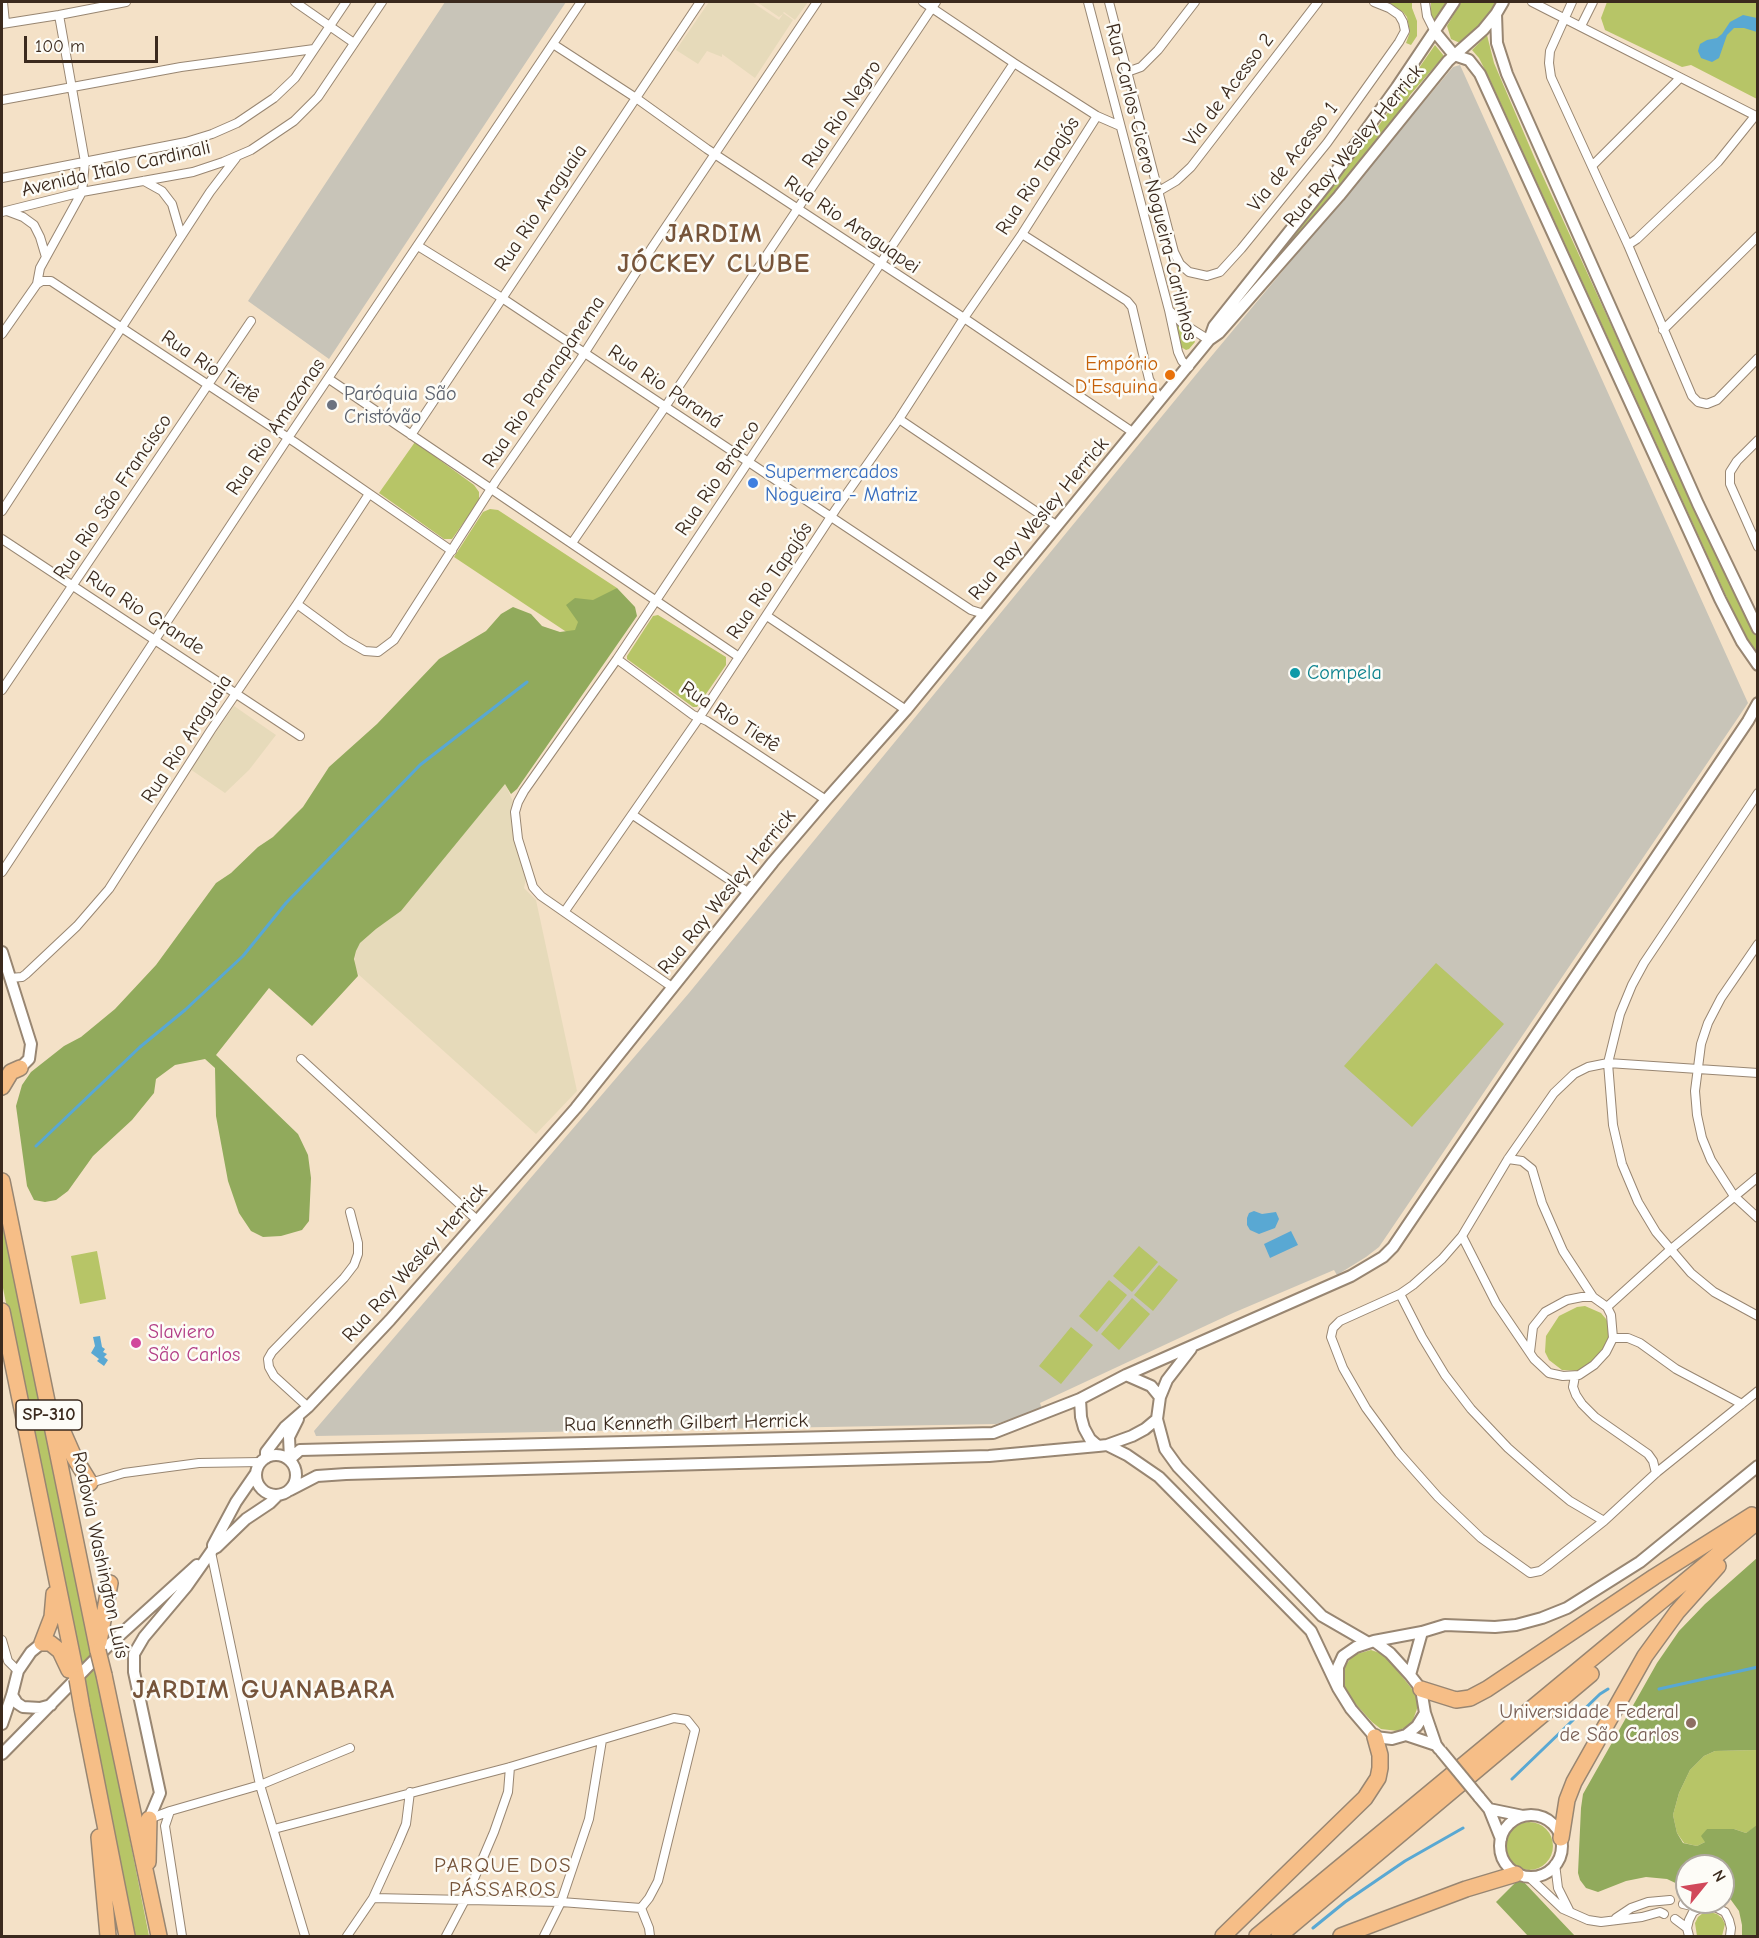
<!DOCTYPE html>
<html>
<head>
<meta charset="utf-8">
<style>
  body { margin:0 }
  #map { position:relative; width:1759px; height:1938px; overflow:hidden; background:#f4e1c7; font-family:"Comic Neue",sans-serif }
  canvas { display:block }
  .frame { position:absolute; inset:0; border:3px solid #3b2a1e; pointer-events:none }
  .north { position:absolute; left:1675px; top:1854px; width:60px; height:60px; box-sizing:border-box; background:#fdfcf7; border:2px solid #afa8a0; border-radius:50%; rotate:60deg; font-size:16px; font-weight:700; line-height:24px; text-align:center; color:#3b2a1e }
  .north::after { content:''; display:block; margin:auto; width:21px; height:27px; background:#d1495b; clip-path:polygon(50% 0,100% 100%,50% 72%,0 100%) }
  .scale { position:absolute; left:24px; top:36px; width:134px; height:27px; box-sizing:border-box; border:3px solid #3b2a1e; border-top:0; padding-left:8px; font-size:18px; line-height:21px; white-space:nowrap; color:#3b2a1e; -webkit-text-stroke:4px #fdfcf7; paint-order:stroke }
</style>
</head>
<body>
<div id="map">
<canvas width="1759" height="1938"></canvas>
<div class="frame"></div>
<div class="north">N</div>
<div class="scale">100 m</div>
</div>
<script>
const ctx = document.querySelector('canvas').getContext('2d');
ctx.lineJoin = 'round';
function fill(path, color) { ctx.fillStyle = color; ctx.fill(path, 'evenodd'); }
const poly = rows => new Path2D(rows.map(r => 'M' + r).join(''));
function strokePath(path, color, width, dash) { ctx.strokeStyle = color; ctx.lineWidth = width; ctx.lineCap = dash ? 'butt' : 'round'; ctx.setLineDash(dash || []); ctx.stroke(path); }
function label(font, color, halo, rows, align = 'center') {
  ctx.font = font + ' "Comic Neue",sans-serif'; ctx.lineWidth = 5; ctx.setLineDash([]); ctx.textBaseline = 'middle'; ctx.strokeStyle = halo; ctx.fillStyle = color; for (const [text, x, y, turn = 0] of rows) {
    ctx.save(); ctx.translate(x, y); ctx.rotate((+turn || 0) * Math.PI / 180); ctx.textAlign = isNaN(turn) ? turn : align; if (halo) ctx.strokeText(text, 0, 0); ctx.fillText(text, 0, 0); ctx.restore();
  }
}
fill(poly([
  [709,2,752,2,779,20,783,14,779,17,757,2,808,2,795,20,784,12,783,13,793,20,755,78,722,54,722,57,707,51,698,64,676,50],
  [234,706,276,735,249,770,225,793,190,769],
  [505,783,513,802,511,811,526,879,524,888,536,900,577,1091,536,1134,358,974,354,964,356,951,360,943,376,929,401,911]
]), '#e6daba');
fill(poly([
  [445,2,566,2,329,359,248,301],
  [1460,65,1748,703,1379,1247,1366,1257,1337,1275,1334,1270,1233,1313,1040,1403,1042,1409,996,1424,316,1436,314,1431,689,993,1199,371,1453,67]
]), '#c8c4b8');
fill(poly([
  [1388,2,1412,2,1412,8,1417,21,1417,36,1411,45,1406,43,1410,32,1407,17,1403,12],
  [1431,2,1449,2,1437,20,1435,20,1431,16],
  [1461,2,1496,2,1478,30,1465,42,1460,43,1451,39,1447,26],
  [1607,2,1757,2,1757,99,1691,65,1682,67,1605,30,1601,18],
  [1487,35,1494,63,1535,159,1733,591,1757,638,1757,655,1738,622,1490,80,1479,58,1472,50],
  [1435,45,1444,56,1410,95,1400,114,1339,187,1250,288,1375,131],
  [1177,324,1194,340,1195,342,1189,349,1186,350,1181,347,1175,326],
  [415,442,474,485,479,492,479,501,452,539,444,539,379,493],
  [490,509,498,510,617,588,583,643,454,557,483,512],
  [658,615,726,657,726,665,697,707,693,707,627,659,627,656,653,616],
  [1436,963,1504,1024,1412,1127,1344,1066],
  [2,1209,94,1658,80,1671,2,1283],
  [1139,1246,1158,1262,1132,1292,1113,1276],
  [97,1251,106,1299,80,1304,71,1256],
  [1159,1265,1178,1280,1153,1311,1134,1295],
  [1109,1280,1127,1295,1097,1332,1079,1316],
  [1132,1298,1150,1314,1119,1350,1101,1334],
  [1585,1306,1601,1313,1606,1319,1610,1327,1609,1343,1597,1360,1578,1371,1562,1370,1549,1360,1545,1352,1546,1336,1559,1316,1577,1307],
  [1071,1327,1093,1345,1061,1384,1039,1366],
  [1371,1650,1380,1653,1389,1660,1416,1694,1418,1706,1413,1720,1408,1726,1398,1731,1381,1729,1372,1722,1352,1700,1345,1688,1343,1677,1343,1669,1353,1655],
  [95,1664,149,1936,134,1936,81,1679],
  [1757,1750,1757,1826,1746,1833,1734,1829,1707,1829,1705,1842,1697,1846,1684,1843,1677,1833,1673,1815,1679,1793,1690,1770,1704,1756,1715,1751],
  '1505 1846a24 24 0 1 1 48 0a24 24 0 1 1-48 0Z',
  [1710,1912,1717,1914,1722,1918,1725,1924,1722,1936,1697,1936,1695,1923,1698,1917,1703,1913]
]), '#b7c567');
fill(poly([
  [617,588,635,607,637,616,517,789,511,794,505,784,401,911,376,929,360,943,356,951,354,959,358,976,312,1026,269,988,216,1055,298,1134,308,1155,311,1178,309,1221,302,1230,281,1236,263,1237,251,1231,239,1213,228,1181,216,1116,215,1068,205,1059,175,1065,156,1079,154,1093,132,1120,93,1156,68,1191,56,1200,45,1202,34,1200,27,1186,16,1106,22,1085,31,1072,64,1046,81,1037,115,1009,156,965,216,883,231,873,258,847,273,837,303,807,329,767,377,724,439,659,486,631,501,614,513,607,531,614,542,626,560,632,575,630,578,622,566,605,575,598,593,600],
  [1757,1558,1757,1750,1715,1751,1704,1756,1690,1770,1679,1793,1673,1815,1677,1833,1683,1843,1697,1846,1705,1842,1701,1836,1707,1829,1734,1829,1746,1833,1757,1825,1757,1936,1742,1936,1742,1925,1739,1911,1731,1900,1723,1893,1723,1866,1687,1866,1686,1888,1667,1879,1646,1877,1626,1881,1598,1892,1586,1888,1580,1880,1578,1873,1581,1808,1583,1794,1657,1663,1679,1631,1705,1604],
  [1520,1878,1575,1936,1528,1936,1496,1902]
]), '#91aa5c');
fill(poly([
  [1743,15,1757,18,1757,32,1744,28,1734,28,1727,35,1719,58,1712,62,1701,58,1698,51,1700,44,1707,40,1717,38,1722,34,1730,22],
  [1254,1211,1262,1214,1276,1212,1279,1219,1275,1228,1259,1234,1250,1230,1247,1225,1247,1218,1249,1213],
  [1291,1231,1298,1245,1270,1258,1264,1244],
  [100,1336,102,1347,105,1349,103,1352,107,1354,104,1357,108,1360,104,1366,97,1361,99,1359,91,1353,95,1346,93,1337]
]), '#59a8d3');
strokePath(poly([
  [36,1146,140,1047,185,1010,243,956,286,903,420,765,527,682],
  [1659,1689,1758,1667],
  [1512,1779,1600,1694,1608,1689],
  [1313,1928,1345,1902,1405,1861,1463,1828]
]), '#59a8d3', 3);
const minor = poly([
  [3,2,5,23],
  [295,2,354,43],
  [923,2,1014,63,1097,116,1120,126],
  [1088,2,1169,310,1178,352,1182,361,1189,367],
  [1109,2,1174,252,1180,264,1189,272,1207,276,1220,272,1241,249,1327,143,1399,42,1405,31,1403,22,1399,15,1389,8,1374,2],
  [1425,2,1427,16,1435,32],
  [1532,2,1758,117],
  [1572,2,1550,51,1549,63,1551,77,1628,245,1692,396,1698,402,1707,404,1717,400,1758,358],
  [2,24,59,15,126,2],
  [1581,26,1593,2],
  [553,44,636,98,707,149,964,318,1134,433],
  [1127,72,1141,67,1158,50,1195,2],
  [2,100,181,67,314,49],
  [1592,166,1680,78],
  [2,178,186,142,212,134,237,123,274,98,295,78,346,2],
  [144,181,162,191,172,204,181,235],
  [1159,191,1176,181,1191,167,1318,2],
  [7,211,23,217,34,225,40,237,46,257],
  [2,212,82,192,193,172,223,162,251,150,294,121,318,97,382,2],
  [1022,234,1127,301,1132,307,1149,379,1160,400],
  [1628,245,1637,239,1718,162,1755,116],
  [418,246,502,298,971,610,984,614],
  [37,284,40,268,82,192,85,162,59,15],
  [1170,311,1182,323,1209,340],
  [1663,330,1758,236],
  [2,334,37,284,42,281,51,281,296,443,452,551],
  [329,379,739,657],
  [899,419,1056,525],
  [411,435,700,2],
  [1758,440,1737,461,1730,472,1730,484,1758,547],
  [2,511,210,192,236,158],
  [2,539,300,736],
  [572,543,661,413,936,2],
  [297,604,346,640,365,651,378,652,394,640,496,481,580,360,653,246,817,2],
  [767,616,906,710],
  [617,659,693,715,707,721,826,800],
  [2,690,251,321],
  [1758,793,1644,963,1632,985,1620,1014,1608,1063,1613,1125,1622,1164,1638,1202,1656,1232,1691,1273,1714,1292,1758,1316],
  [633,815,749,893],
  [2,872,288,438,581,2],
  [565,911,699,718,836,509,899,419,964,318,1022,234,1097,116],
  [1758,944,1721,998,1708,1023,1701,1044,1695,1091,1697,1115,1702,1138,1711,1160,1734,1196,1758,1218],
  [10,978,22,977,26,974,77,926,109,889,211,730,297,604,369,494],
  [672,987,541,896,533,887,518,839,515,812,518,802,524,791,617,659,1014,63],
  [301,1059,477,1220],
  [1758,1073,1608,1063,1588,1067,1574,1074,1554,1093,1508,1159,1462,1236,1442,1259,1413,1285,1400,1294,1340,1321,1333,1328,1331,1337,1343,1368,1366,1408,1399,1453,1438,1497,1481,1538,1530,1573,1540,1571,1547,1566,1604,1521,1656,1473,1758,1391],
  [1462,1236,1496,1303,1534,1359,1549,1373,1563,1376,1579,1375,1594,1365,1606,1352,1613,1338,1611,1315,1607,1307,1593,1297,1563,1251,1542,1203,1532,1169,1522,1161,1508,1159],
  [1400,1294,1422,1337,1445,1375,1471,1409,1508,1448,1541,1477,1570,1501,1604,1521],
  [1607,1307,1670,1250,1758,1177],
  [1613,1338,1628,1338,1640,1343,1676,1369,1742,1404],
  [1530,1352,1533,1327,1545,1312,1567,1300,1582,1297,1593,1297],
  [1575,1376,1573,1387,1576,1395,1582,1404,1595,1417,1648,1454,1653,1461,1656,1473],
  [308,1407,274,1376,269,1367,268,1359,272,1352,344,1278,354,1265,358,1254,358,1243,350,1212],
  [90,1483,124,1473,199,1463,261,1462],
  [211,1552,260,1785,305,1936],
  [2,1640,8,1661,18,1671],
  [170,1811,165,1826,182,1936],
  [149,1819,170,1811,260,1785,350,1748],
  [274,1829,510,1767,674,1718,687,1720,695,1730,658,1881,649,1898,641,1908,649,1928,650,1936],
  [1555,1864,1558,1888,1570,1912],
  [1529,1877,1563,1909,1588,1920,1601,1922,1642,1917,1660,1912,1664,1914],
  [373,1898,561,1902,641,1908],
  [1683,1904,1700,1908],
  [1616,1918,1631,1908,1648,1902,1670,1900],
  [1675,1919,1687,1928],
  [347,1936,373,1898,398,1843,406,1824,410,1792],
  [446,1936,465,1900,494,1832,508,1792,510,1767],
  [544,1936,561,1902,589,1819,602,1740],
  [1689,1936,1687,1928,1689,1920,1693,1912,1700,1908,1709,1906,1717,1908,1725,1912,1729,1920,1731,1928,1730,1936]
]);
const tertiary = poly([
  [1496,14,1497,43,1507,74,1698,504,1758,629],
  [1435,32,1454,55,1469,60,1480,74,1720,599,1742,642,1758,665],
  [1209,340,1214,326,1327,184,1397,87,1454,2],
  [2,952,31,1044,29,1059,20,1068],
  [1126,1375,1351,1276,1383,1257,1393,1247,1748,721,1758,703],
  [1126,1375,1151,1386,1160,1397,1157,1419,1145,1429,1132,1436,1107,1445,1098,1446,1090,1439,1084,1428,1081,1417,1080,1399,1126,1375],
  [1160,1397,1167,1380,1191,1349],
  [1157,1419,1165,1449,1178,1467,1322,1616,1367,1642],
  [1107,1445,1127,1455,1159,1477,1311,1631,1338,1688],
  '256 1475a20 20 0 1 1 40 0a20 20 0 1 1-40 0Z',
  [266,1458,266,1452,285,1427,308,1407,390,1320,576,1108,773,862,826,800,906,710,1209,340,1219,333,1339,196,1448,61,1483,30,1496,14,1503,2],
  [290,1459,300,1450,993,1433,1080,1399],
  [290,1459,289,1437,298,1419],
  [290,1490,317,1476,346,1474,989,1456,1098,1446],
  [213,1548,213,1545,236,1502,256,1473],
  [1374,1641,1422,1632,1445,1625,1495,1627,1516,1625,1542,1618,1567,1608,1640,1562,1758,1466],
  [1410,1675,1422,1632],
  [12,1695,17,1703,23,1707,40,1708,51,1705],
  [1425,1713,1436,1745,1439,1749],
  [2,1724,12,1695,18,1671,31,1652,42,1643],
  [1406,1735,1417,1726,1425,1713,1421,1689,1410,1675,1390,1653,1374,1641,1356,1647,1343,1656,1338,1667,1338,1688,1351,1709,1375,1737,1392,1739,1406,1735,1436,1745],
  [2,1754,110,1644,197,1565],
  [1479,1797,1489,1809,1501,1839],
  [1489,1809,1523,1816],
  '1500 1846a31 31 0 1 1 62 0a31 31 0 1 1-62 0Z',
  [149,1819,160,1793,134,1672,134,1654,144,1637,187,1586,213,1549,217,1547,246,1519,270,1503,278,1495]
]);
const motorway = poly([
  [2,1087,11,1072,20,1068],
  [2,1181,98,1651],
  [2,1311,77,1679],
  [56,1416,74,1457,90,1483],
  [54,1594,52,1617,42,1643,50,1643,60,1651,69,1670],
  [99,1642,110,1583],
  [104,1675,159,1936],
  [1421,1689,1456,1700,1470,1698,1487,1689,1654,1577,1752,1515],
  [82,1708,127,1936],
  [99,1837,108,1936],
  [1561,1838,1567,1800,1574,1782,1645,1656,1677,1612,1718,1566],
  [148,1862,149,1819],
  [1223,1936,1365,1798,1378,1778,1380,1768,1380,1755,1375,1737],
  [1257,1936,1758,1521],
  [1279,1936,1591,1674],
  [1341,1936,1466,1889,1516,1874]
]);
strokePath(minor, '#988672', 10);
strokePath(tertiary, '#988672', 14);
strokePath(motorway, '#988672', 18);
strokePath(minor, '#fff', 8);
strokePath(tertiary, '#fff', 10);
strokePath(motorway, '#f6be87', 15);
const tertiaryBridge = poly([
  [1441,1751,1479,1797]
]);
const motorwayBridge = poly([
  [98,1651,104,1675],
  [77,1679,82,1708]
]);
strokePath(tertiaryBridge, '#988672', 14, []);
strokePath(motorwayBridge, '#988672', 18, []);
strokePath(tertiaryBridge, '#fff', 10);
strokePath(motorwayBridge, '#f6be87', 15);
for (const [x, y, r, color] of [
  [1170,375,6,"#e8710a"],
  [332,405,6,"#6b7280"],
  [753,483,6,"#3f7fe0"],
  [1295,673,6,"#0f9aa8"],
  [136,1343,6,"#d1479c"],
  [1691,1723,6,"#8d6e63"]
]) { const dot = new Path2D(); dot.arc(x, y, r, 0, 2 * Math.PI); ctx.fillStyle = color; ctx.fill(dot); strokePath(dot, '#fdfcf7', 2); }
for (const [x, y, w] of [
  [49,1415,66]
]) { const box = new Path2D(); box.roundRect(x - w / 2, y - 15, w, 30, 4.5); ctx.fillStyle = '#fdfcf7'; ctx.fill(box); strokePath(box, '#3b2a1e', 1.5); }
label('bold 18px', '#3b2a1e', null, [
  ["SP-310",49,1415]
]);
label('20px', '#3b2a1e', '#fdfcf7', [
  ["Via de Acesso 2",1229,90,-53],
  ["Rua Rio Negro",842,114,-56],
  ["Rua Ray Wesley Herrick",1354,146,-50],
  ["Via de Acesso 1",1293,157,-52],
  ["Avenida Italo Cardinali",116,169,-13],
  ["Rua Rio Tapajós",1038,176,-57],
  ["Rua Carlos Cicero Nogueira-Carlinhos",1151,182,76],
  ["Rua Rio Araguaia",541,208,-56],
  ["Rua Rio Araguapei",852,225,34],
  ["Rua Rio Tietê",210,367,34],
  ["Rua Rio Paranapanema",544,382,-56],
  ["Rua Rio Paraná",665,387,34],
  ["Rua Rio Amazonas",276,427,-56],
  ["Rua Rio Branco",718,478,-56],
  ["Rua Rio São Francisco",113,497,-56],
  ["Rua Ray Wesley Herrick",1039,519,-50],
  ["Rua Rio Tapajós",770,581,-56],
  ["Rua Rio Grande",145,613,33],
  ["Rua Rio Tietê",730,717,33],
  ["Rua Rio Araguaia",187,739,-57],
  ["Rua Ray Wesley Herrick",727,892,-51],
  ["Rua Ray Wesley Herrick",415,1263,-48],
  ["Rua Kenneth Gilbert Herrick",686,1423,-1],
  ["Rodovia Washington Luís",100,1555,78]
]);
label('20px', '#c56008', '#fdfcf7', [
  ["Empório",1158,364],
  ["D'Esquina",1158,387]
], 'right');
label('20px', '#5b616d', '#fdfcf7', [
  ["Paróquia São",344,394],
  ["Cristóvão",344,417]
], 'left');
label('20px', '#366cbe', '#fdfcf7', [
  ["Supermercados",765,472],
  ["Nogueira - Matriz",765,495]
], 'left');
label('20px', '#0d838f', '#fdfcf7', [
  ["Compela",1307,673]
], 'left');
label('20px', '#b23c85', '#fdfcf7', [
  ["Slaviero",148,1332],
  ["São Carlos",148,1355]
], 'left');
label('20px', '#785e54', '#fdfcf7', [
  ["Universidade Federal",1679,1712],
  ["de São Carlos",1679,1735]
], 'right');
ctx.letterSpacing = '1.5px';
label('21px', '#76543a', '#fdfcf7', [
  ["PARQUE DOS",503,1866],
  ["PÁSSAROS",503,1890]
]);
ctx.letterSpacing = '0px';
ctx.letterSpacing = '1.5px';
label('bold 26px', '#76543a', '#fdfcf7', [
  ["JARDIM",714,235],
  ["JÓCKEY CLUBE",714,265],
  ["JARDIM GUANABARA",264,1691]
]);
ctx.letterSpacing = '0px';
</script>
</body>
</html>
